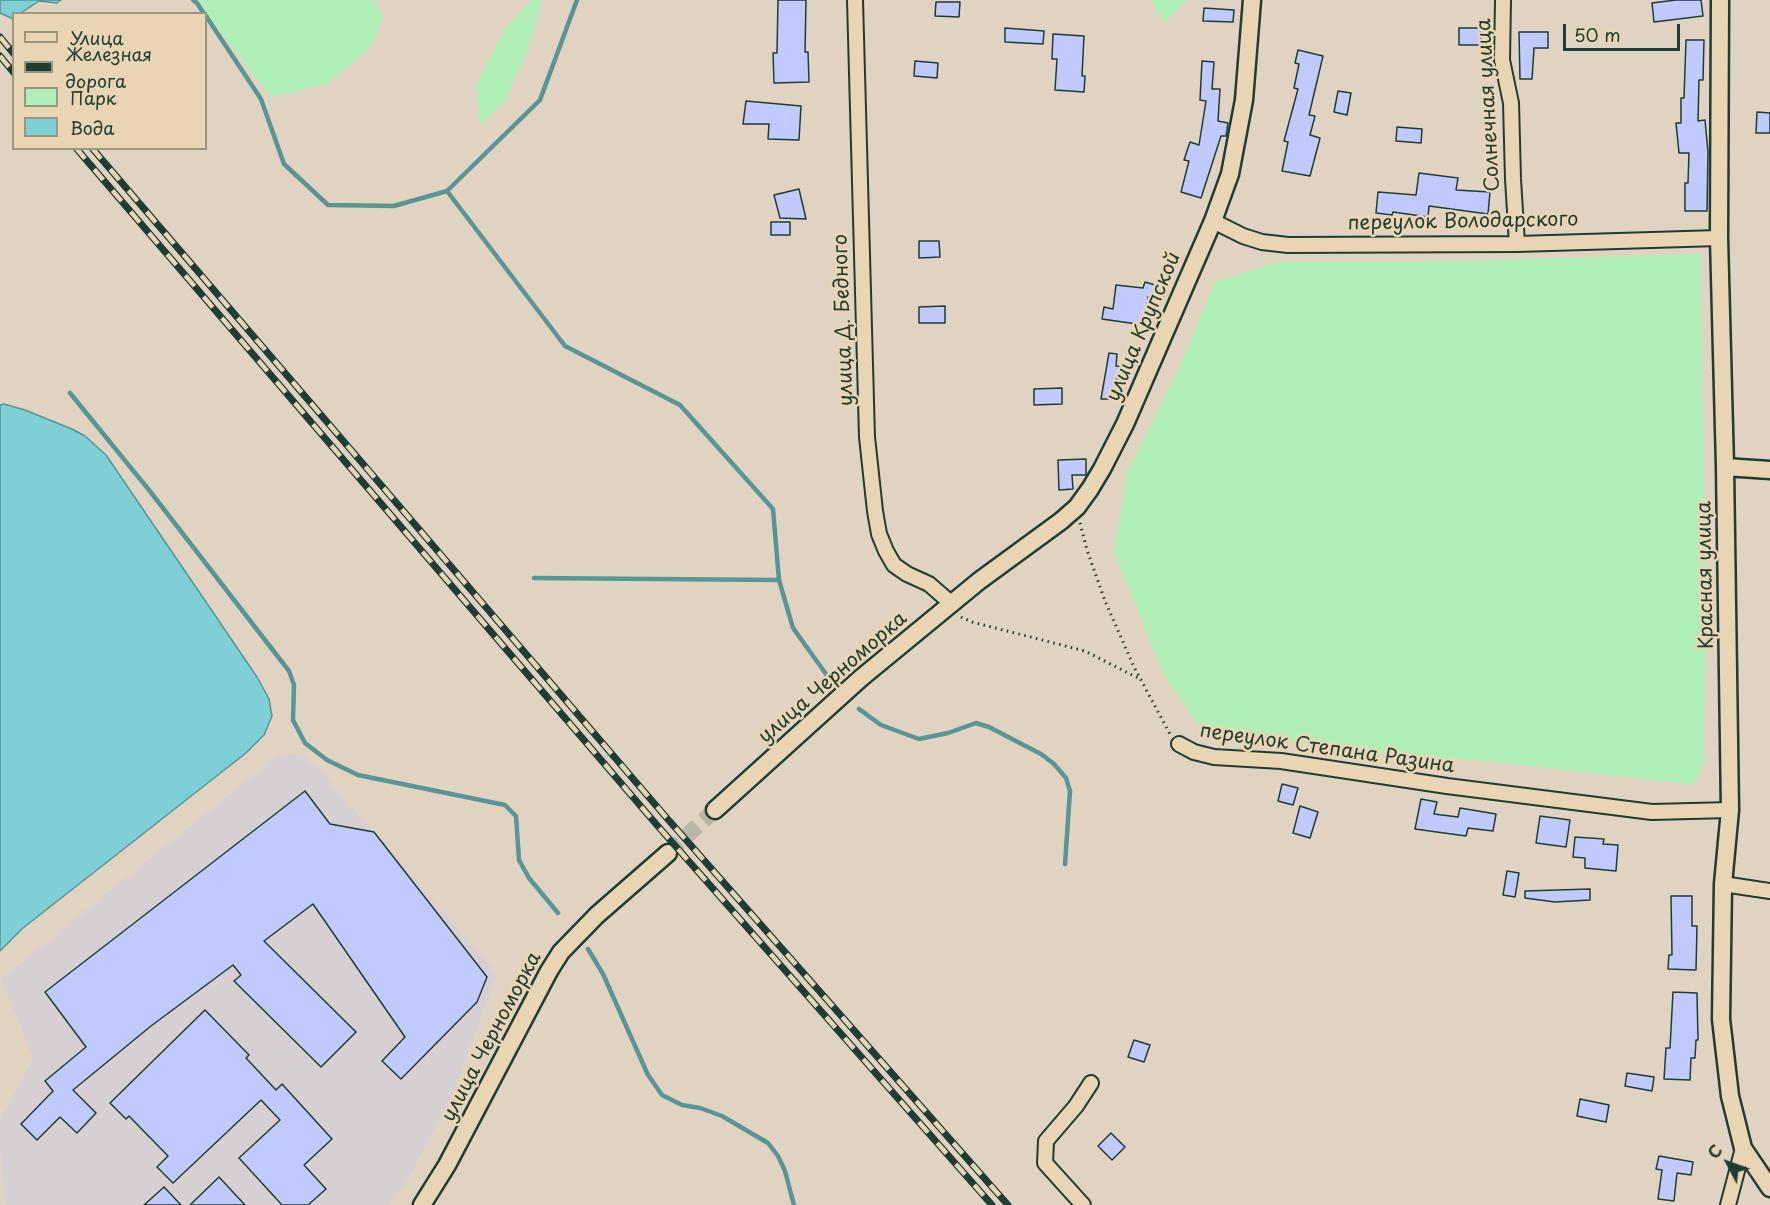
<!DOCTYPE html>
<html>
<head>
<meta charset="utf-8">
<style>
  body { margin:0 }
  #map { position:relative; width:1770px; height:1205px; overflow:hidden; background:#e1d3c2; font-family:"Playpen Sans",sans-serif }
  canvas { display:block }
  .legend { position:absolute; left:12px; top:12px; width:195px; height:138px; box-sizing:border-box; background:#e9d5b3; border:2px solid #989880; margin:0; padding:8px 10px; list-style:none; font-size:18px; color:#1f3d34 }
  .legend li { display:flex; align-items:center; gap:12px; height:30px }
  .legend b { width:30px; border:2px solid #989880 }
  .north { position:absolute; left:1698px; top:1133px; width:60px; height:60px; -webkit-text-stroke:4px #e9d5b3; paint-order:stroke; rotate:311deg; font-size:16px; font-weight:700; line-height:24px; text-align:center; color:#1f3d34 }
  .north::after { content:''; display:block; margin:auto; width:21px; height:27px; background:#1f3d34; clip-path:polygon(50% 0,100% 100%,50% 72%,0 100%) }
  .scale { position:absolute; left:1563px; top:24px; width:117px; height:27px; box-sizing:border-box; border:3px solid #1f3d34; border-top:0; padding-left:8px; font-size:18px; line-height:21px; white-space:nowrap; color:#1f3d34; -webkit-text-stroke:4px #e9d5b3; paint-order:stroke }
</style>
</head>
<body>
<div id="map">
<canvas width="1770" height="1205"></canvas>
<ul class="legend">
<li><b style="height:8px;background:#e9d5b3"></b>Улица</li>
<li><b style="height:8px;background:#1f3d34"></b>Железная дорога</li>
<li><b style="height:16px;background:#afefb7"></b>Парк</li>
<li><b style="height:16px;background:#7ecfd6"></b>Вода</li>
</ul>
<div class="north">С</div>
<div class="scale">50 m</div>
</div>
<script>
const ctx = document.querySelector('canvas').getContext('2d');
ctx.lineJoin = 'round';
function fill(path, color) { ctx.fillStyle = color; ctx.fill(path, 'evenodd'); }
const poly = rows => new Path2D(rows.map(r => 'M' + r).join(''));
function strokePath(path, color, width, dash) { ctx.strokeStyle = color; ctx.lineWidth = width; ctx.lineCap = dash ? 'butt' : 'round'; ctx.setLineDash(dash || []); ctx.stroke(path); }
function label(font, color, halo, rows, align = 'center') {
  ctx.font = font + ' "Playpen Sans",sans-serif'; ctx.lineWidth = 5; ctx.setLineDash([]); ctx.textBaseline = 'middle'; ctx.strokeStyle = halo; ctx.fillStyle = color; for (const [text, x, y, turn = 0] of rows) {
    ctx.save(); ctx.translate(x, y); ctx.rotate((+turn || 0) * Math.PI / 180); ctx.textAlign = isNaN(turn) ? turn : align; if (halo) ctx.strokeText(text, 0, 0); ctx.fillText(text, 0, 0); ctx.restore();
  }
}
fill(poly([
  [302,754,323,774,497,974,454,1092,406,1183,388,1205,5,1205,0,1142,0,1121,33,1058,1,979,277,756]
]), '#d7d0d3');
fill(poly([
  [196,0,375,0,383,19,370,48,328,84,271,97],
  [532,0,542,0,530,43,506,100,480,126,476,85,504,30],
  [1151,0,1188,0,1164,22],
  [1701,254,1706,641,1703,762,1694,785,1478,760,1366,752,1266,738,1198,724,1165,677,1114,552,1127,473,1180,366,1215,282,1276,262,1411,262]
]), '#afefb7');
const water = poly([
  [0,0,61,0,57,3,39,1,21,13,14,14,13,19,0,13,0,0],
  [4,404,25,410,72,429,85,436,106,455,257,677,269,699,272,716,264,735,246,753,23,928,0,951,0,405,4,404]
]);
fill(water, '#7ecfd6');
strokePath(water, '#589595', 1.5);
strokePath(poly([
  [193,0,197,3,204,14],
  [206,16,261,99,284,164,328,205,394,206,447,191,540,100,577,0],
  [447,191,565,346,680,405,773,509,779,580,793,628,831,681],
  [70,393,149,490,289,671,294,685,293,720,305,743,327,760,358,775,505,805,516,816,519,860,529,878,558,913],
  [534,578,779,580],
  [859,709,881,725,919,739,948,733,976,723,989,727,1041,754,1054,764,1066,778,1070,791,1065,864],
  [588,949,603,974,648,1075,662,1095,682,1105,700,1108,722,1116,768,1143,778,1156,785,1171,794,1205]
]), '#589595', 4.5);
const building = poly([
  [778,0,806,0,805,52,808,52,809,82,774,83,773,53,777,53,778,0],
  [1676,0,1701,0,1703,16,1654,22,1652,3,1676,0],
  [936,2,960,2,959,17,935,16,936,2],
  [1204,8,1234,10,1233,22,1203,21,1204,8],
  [1005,28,1044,31,1043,44,1005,42,1005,28],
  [1459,28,1481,28,1481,45,1459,45,1459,28],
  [1519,32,1548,32,1548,48,1534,48,1532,79,1520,79,1519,32],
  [1053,34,1084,36,1082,76,1085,76,1084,92,1055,90,1057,59,1052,59,1053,34],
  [1686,40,1704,40,1703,80,1699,80,1698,121,1705,120,1708,152,1707,211,1685,211,1685,183,1688,183,1689,153,1679,153,1676,123,1681,123,1681,98,1684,98,1686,40],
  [1298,50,1323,56,1309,115,1315,116,1310,135,1320,138,1310,176,1282,171,1288,142,1284,141,1298,89,1294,88,1299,64,1295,63,1298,50],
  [915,61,938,63,937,78,914,76,915,61],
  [1202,61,1214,62,1212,89,1220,89,1218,121,1228,123,1226,136,1221,136,1201,198,1181,192,1189,161,1184,160,1190,142,1199,145,1206,101,1200,100,1202,61],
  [1338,91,1351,93,1347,115,1334,112,1338,91],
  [746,101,801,106,799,140,768,139,769,124,743,124,746,101],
  [1757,112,1770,113,1770,133,1756,133,1757,112],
  [1397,127,1422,129,1421,143,1396,141,1397,127],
  [1419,173,1458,178,1456,190,1490,192,1488,214,1429,206,1428,217,1393,212,1392,215,1376,213,1378,192,1416,195,1419,173],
  [799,189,806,219,780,218,774,195,799,189],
  [771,222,790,222,790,235,771,235,771,222],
  [919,241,939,241,940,257,919,258,919,241],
  [1145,282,1165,288,1162,301,1148,297,1144,325,1102,319,1104,307,1113,309,1116,285,1143,288,1145,282],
  [945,306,945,323,919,323,919,307,945,306],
  [1109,353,1117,354,1116,366,1128,368,1126,380,1116,379,1116,399,1101,399,1109,353],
  [1062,388,1062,404,1034,405,1034,389,1062,388],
  [1086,459,1086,475,1072,475,1073,489,1059,490,1058,460,1086,459],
  [1282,784,1298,788,1293,805,1278,801,1282,784],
  [305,791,330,824,374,832,487,977,477,1002,401,1079,382,1061,405,1037,313,904,264,941,356,1032,321,1067,234,981,241,975,233,965,151,1026,73,1090,96,1113,77,1133,60,1117,37,1140,21,1124,53,1091,45,1081,86,1047,45,992,305,791],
  [1421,799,1437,802,1434,814,1458,817,1460,808,1496,814,1493,831,1468,828,1466,836,1415,829,1421,799],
  [1300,806,1318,812,1310,838,1293,833,1300,806],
  [1540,816,1570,820,1566,847,1536,843,1540,816],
  [1575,837,1604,839,1603,844,1618,845,1616,871,1585,868,1585,858,1573,857,1575,837],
  [1507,871,1519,873,1515,897,1503,895,1507,871],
  [1590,889,1590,900,1555,902,1525,898,1525,891,1590,889],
  [1671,896,1692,896,1692,926,1697,926,1696,970,1668,969,1669,955,1672,955,1671,896],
  [1673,992,1697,993,1698,1040,1696,1040,1695,1058,1691,1058,1690,1080,1664,1079,1666,1048,1670,1048,1673,992],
  [205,1010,249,1055,246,1058,276,1090,282,1084,332,1139,304,1165,326,1189,308,1205,282,1205,239,1158,280,1120,261,1100,173,1183,157,1167,168,1156,129,1116,126,1119,110,1103,205,1010],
  [1134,1040,1150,1045,1144,1062,1128,1057,1134,1040],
  [1627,1073,1654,1077,1652,1091,1625,1086,1627,1073],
  [1580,1099,1609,1105,1606,1122,1577,1116,1580,1099],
  [1111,1133,1125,1147,1112,1160,1098,1146,1111,1133],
  [1659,1156,1693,1162,1691,1175,1677,1173,1674,1201,1658,1199,1662,1170,1656,1169,1659,1156],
  [219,1177,245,1205,190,1205,219,1177],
  [164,1187,181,1205,144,1205,164,1187]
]);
fill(building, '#c0cafc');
strokePath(building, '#1f3d34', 1.5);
strokePath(poly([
  [668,853,715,810]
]), '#bab5a6', 16, [16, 8]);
const minor = poly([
  [855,0,867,437,875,511,879,534,886,551,894,565,907,574,929,584,952,604],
  [1503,0,1502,60,1511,103,1513,179,1517,244],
  [1213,221,1243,236,1262,242,1288,245,1517,244,1719,238],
  [1179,744,1194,752,1214,757,1281,761,1447,786,1652,812,1730,810],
  [1723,884,1770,891],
  [1083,1205,1045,1163,1046,1141,1076,1106,1091,1083],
  [1728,1205,1743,1148]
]);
const tertiary = poly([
  [1720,0,1719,238,1725,467,1730,810,1723,884,1721,1019,1730,1096,1743,1148,1770,1188],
  [1725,467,1770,470],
  [715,810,861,678,979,581,1061,521,1077,507,1090,489,1102,469,1125,424,1213,221,1230,174,1244,100,1252,0],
  [422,1205,447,1165,549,971,561,952,597,915,668,853]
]);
strokePath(minor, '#1f3d34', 18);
strokePath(tertiary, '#1f3d34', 21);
strokePath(poly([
  [1080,523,1087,550,1105,601,1134,667,1170,734],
  [961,617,972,622,1085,651,1138,678]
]), '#1f3d34', 3, [1.5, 4.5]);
strokePath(minor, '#e9d5b3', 14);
strokePath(tertiary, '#e9d5b3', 16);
const rail = poly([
  [0,37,14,54],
  [0,56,14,73],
  [76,148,656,824,992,1205],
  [92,148,665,816,1008,1205]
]);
strokePath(rail, '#1f3d34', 7);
strokePath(rail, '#e9d5b3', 4.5, [14]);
label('20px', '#1f3d34', '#e9d5b3', [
  ["Солнечная улица",1489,105,-93],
  ["переулок Володарского",1463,222,-1],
  ["улица Д. Бедного",844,320,-92],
  ["улица Крупской",1144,327,-67],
  ["Красная улица",1706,575,-91],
  ["улица Черноморка",833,678,-41],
  ["переулок Степана Разина",1327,749,8],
  ["улица Черноморка",492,1037,-62]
]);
</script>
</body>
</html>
